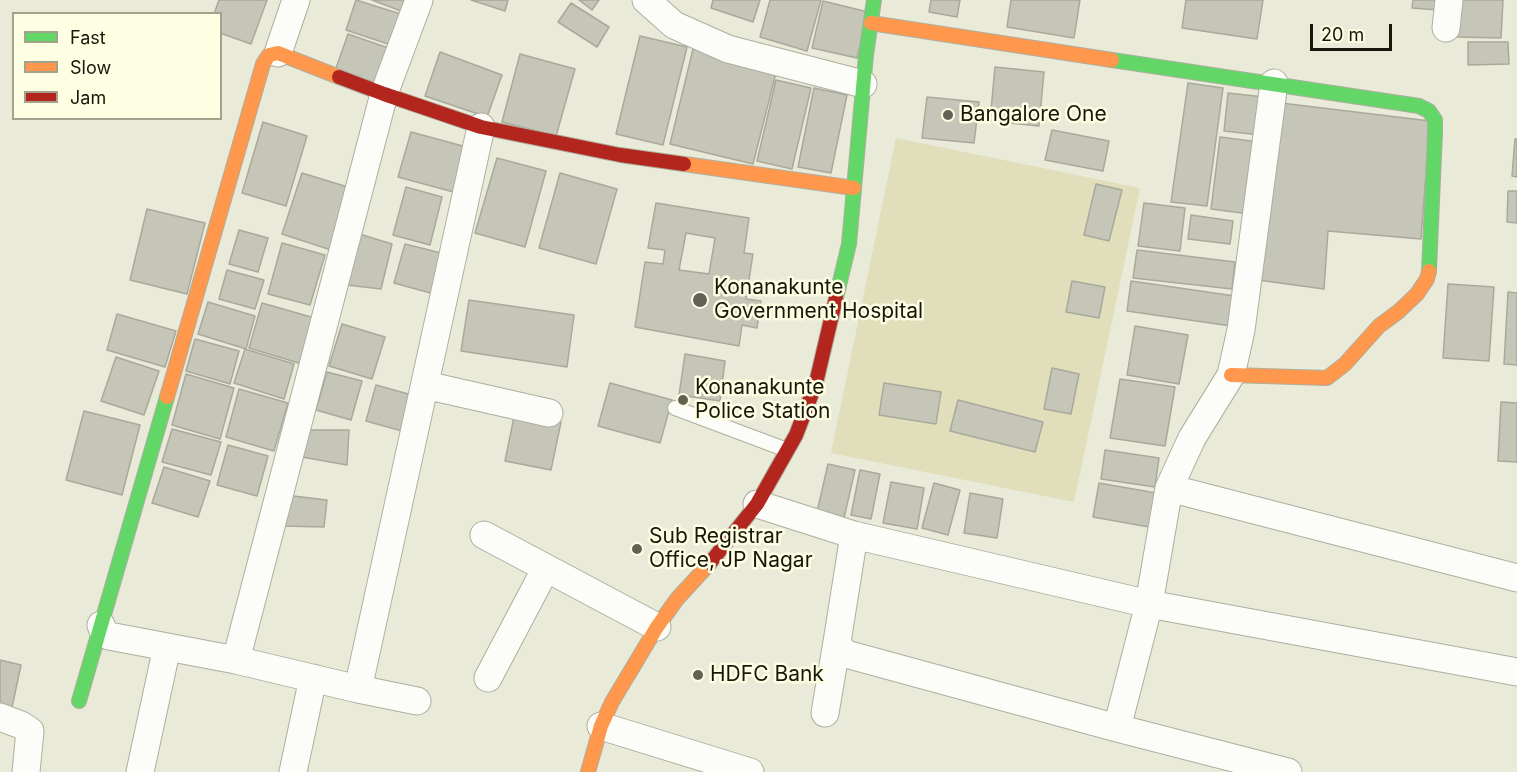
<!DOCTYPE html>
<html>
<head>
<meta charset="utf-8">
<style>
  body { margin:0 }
  #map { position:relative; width:1517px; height:772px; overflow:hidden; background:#eaead8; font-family:Inter,sans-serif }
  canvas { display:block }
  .legend { position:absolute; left:12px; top:12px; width:210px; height:108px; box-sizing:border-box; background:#fefee3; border:2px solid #a2a28d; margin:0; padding:8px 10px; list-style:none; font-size:18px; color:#18170c }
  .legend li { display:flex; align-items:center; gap:12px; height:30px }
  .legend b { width:30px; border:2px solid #a2a28d }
  .scale { position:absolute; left:1310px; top:24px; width:82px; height:27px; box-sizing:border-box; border:3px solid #18170c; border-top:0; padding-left:8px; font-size:18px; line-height:21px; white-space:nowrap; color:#18170c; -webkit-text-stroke:4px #fefee3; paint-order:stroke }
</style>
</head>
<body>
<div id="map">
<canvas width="1517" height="772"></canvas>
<ul class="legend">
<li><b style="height:8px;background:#63d668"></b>Fast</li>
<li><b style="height:8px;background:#ff974d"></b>Slow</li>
<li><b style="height:8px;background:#b3261e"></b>Jam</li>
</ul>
<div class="scale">20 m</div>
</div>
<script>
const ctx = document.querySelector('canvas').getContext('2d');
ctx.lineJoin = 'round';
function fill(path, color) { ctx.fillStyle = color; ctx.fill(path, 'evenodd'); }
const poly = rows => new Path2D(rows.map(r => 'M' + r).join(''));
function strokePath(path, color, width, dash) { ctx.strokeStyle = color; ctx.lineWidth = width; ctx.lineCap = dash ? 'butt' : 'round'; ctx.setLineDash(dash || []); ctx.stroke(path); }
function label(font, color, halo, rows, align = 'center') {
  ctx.font = font + ' Inter,sans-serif'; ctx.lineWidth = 5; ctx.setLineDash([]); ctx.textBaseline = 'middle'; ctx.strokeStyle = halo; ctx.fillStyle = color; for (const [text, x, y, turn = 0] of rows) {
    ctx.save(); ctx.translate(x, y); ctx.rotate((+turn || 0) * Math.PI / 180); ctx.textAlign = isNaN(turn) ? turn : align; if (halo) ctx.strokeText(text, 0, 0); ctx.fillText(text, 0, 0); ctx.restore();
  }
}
fill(poly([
  [896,138,1140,188,1074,502,831,453]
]), '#e0debb');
const building = poly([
  [219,0,267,0,251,44,220,33,220,14,214,14,219,0],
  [356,0,410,17,400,48,346,30,356,0],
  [372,0,415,0,409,14,372,0],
  [471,0,508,0,505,11,471,0],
  [579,0,599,0,592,10,579,0],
  [713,0,760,0,753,22,711,8,713,0],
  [770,0,821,0,807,51,760,37,770,0],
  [931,0,960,0,957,17,929,12,931,0],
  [1011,0,1080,0,1074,38,1007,27,1011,0],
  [1186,0,1263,0,1257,39,1182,28,1186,0],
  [1413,0,1440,0,1439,10,1412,8,1413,0],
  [1459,0,1503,0,1501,38,1457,37,1459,0],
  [823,1,868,12,857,58,812,48,823,1],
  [571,3,609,27,597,47,558,22,571,3],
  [348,34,394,50,381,87,335,71,348,34],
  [640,36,687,47,663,145,616,134,640,36],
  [1468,42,1508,42,1509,64,1468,65,1468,42],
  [693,49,777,69,753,164,670,144,693,49],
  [440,52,502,75,487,117,425,96,440,52],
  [520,54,575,69,556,136,502,122,520,54],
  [995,67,1044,72,1039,126,990,121,995,67],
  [776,80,811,88,792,169,757,161,776,80],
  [1188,83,1223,88,1207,206,1171,202,1188,83],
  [814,88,847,95,831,173,798,167,814,88],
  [1228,93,1264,97,1260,135,1224,131,1228,93],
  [927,97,979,102,974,143,922,138,927,97],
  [1281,103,1430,121,1421,239,1328,231,1324,289,1258,280,1281,103],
  [263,122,307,136,286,206,242,193,263,122],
  [1052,130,1109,141,1103,171,1045,160,1052,130],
  [411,132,474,149,461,194,398,177,411,132],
  [1220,137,1259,142,1250,214,1211,209,1220,137],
  [1515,139,1517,139,1517,177,1512,176,1515,139],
  [497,158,546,171,525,247,475,233,497,158],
  [302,173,351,188,331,250,282,234,302,173],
  [560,173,617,189,596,264,539,248,560,173],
  [1096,184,1122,190,1109,241,1084,235,1096,184],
  [406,187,442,197,430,245,393,235,406,187],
  [1508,191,1517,191,1517,223,1507,222,1508,191],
  [656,203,749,218,744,253,753,254,746,299,761,301,757,328,742,325,739,346,635,327,645,262,663,264,665,250,648,248,656,203],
  [686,233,715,238,709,274,679,270,686,233],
  [1144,203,1185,208,1180,251,1138,246,1144,203],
  [147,209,205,223,187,294,130,280,147,209],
  [1191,215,1233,221,1230,244,1188,239,1191,215],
  [239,230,268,238,258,272,229,264,239,230],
  [356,233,392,244,381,289,347,285,356,233],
  [282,243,325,255,310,305,268,294,282,243],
  [405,244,445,254,434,294,394,283,405,244],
  [1137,250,1235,262,1232,289,1133,278,1137,250],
  [227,270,264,280,255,309,219,299,227,270],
  [1072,281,1105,287,1099,318,1066,312,1072,281],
  [1131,281,1235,296,1231,326,1127,311,1131,281],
  [1448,284,1494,287,1489,361,1443,358,1448,284],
  [1508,292,1517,293,1517,365,1504,364,1508,292],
  [469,300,574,315,567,367,461,351,469,300],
  [208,302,255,316,246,349,198,334,208,302],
  [262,303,318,319,305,365,249,348,262,303],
  [117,314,176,331,165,367,107,350,117,314],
  [342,324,385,337,372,379,329,366,342,324],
  [1135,326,1188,335,1179,384,1127,375,1135,326],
  [195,339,239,351,230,384,186,371,195,339],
  [245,349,294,364,284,399,234,383,245,349],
  [685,354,725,361,720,401,679,395,685,354],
  [116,357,159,371,144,415,101,401,116,357],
  [1052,368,1079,374,1071,414,1044,409,1052,368],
  [327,372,362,381,351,420,316,410,327,372],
  [186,374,234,388,220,439,172,425,186,374],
  [1120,379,1175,387,1165,446,1110,438,1120,379],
  [610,383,672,400,660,443,598,426,610,383],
  [884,383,941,392,936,424,879,415,884,383],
  [376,385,419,397,409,433,366,421,376,385],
  [239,389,288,403,274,451,226,437,239,389],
  [958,400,1043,422,1035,452,950,431,958,400],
  [1501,402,1517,403,1517,462,1498,461,1501,402],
  [84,411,140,425,122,495,66,480,84,411],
  [515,412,561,422,551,470,505,461,515,412],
  [172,429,221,442,211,475,162,462,172,429],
  [304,430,349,430,347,465,302,457,304,430],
  [228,445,268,456,257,496,217,485,228,445],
  [1105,450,1159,458,1155,487,1101,479,1105,450],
  [828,464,855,470,844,518,817,512,828,464],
  [164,467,210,481,198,517,152,503,164,467],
  [860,470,880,474,871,519,851,515,860,470],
  [891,482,924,488,917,529,883,523,891,482],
  [934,483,960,490,948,535,922,528,934,483],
  [1099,483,1156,493,1149,527,1093,517,1099,483],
  [970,493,1003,499,997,538,964,533,970,493],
  [285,495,327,500,324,527,283,526,285,495],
  [0,660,21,665,11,712,0,709,0,660]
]);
fill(building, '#c6c6b8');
strokePath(building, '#a9a99b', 1.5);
const lane = poly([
  [675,408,787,450]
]);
const street = poly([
  [646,0,674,25,728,49,863,84],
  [1446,28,1449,0],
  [278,53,296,0],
  [425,385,549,413],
  [1169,488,1517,578],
  [757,504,854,535,1149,604,1517,672],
  [484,535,657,627],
  [854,535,837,642,840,648,846,654,1117,728,1288,772],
  [101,625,104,634,109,636,236,660,358,689,417,701],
  [236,660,384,94,419,0],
  [488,678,546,568],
  [358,689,481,127],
  [825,713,837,642],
  [0,717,21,725,30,731,26,772],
  [601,726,750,772],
  [1117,728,1149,604,1169,488,1192,438,1231,375,1241,330,1274,83],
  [140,772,167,647],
  [293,772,313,678]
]);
const fast = poly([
  [1112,60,1419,106,1429,111,1435,120,1435,133,1429,271],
  [836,298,849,244,866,55,874,0],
  [79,701,167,397]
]);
const slow = poly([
  [871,23,1112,60],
  [684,164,854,188],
  [1231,375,1327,378,1345,364,1379,326,1398,312,1417,294,1427,279,1429,271],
  [167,397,263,64,269,55,278,53,339,77],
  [588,772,601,726,612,702,657,627,677,599,710,563]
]);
const jam = poly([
  [339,77,384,94,481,127,620,155,684,164],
  [710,563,757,504,796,435,816,383,836,298]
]);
strokePath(lane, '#aeaea0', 16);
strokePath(street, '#aeaea0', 29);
strokePath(fast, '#aeaea0', 16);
strokePath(slow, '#aeaea0', 16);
strokePath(jam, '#aeaea0', 16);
strokePath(lane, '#fcfcf9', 14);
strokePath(street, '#fcfcf9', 27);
strokePath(fast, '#63d668', 14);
strokePath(slow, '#ff974d', 14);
strokePath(jam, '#b3261e', 14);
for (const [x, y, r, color] of [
  [948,115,6,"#626153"],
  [700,300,8,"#626153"],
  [683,400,6,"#626153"],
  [637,549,6,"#626153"],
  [698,675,6,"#626153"]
]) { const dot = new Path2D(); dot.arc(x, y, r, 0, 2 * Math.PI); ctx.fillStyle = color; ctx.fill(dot); strokePath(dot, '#fefee3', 2); }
label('21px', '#18170c', '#fefee3', [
  ["Bangalore One",960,115],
  ["Konanakunte",714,288],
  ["Government Hospital",714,312],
  ["Konanakunte",695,388],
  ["Police Station",695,412],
  ["Sub Registrar",649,537],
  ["Office, JP Nagar",649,561],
  ["HDFC Bank",710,675]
], 'left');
</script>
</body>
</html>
